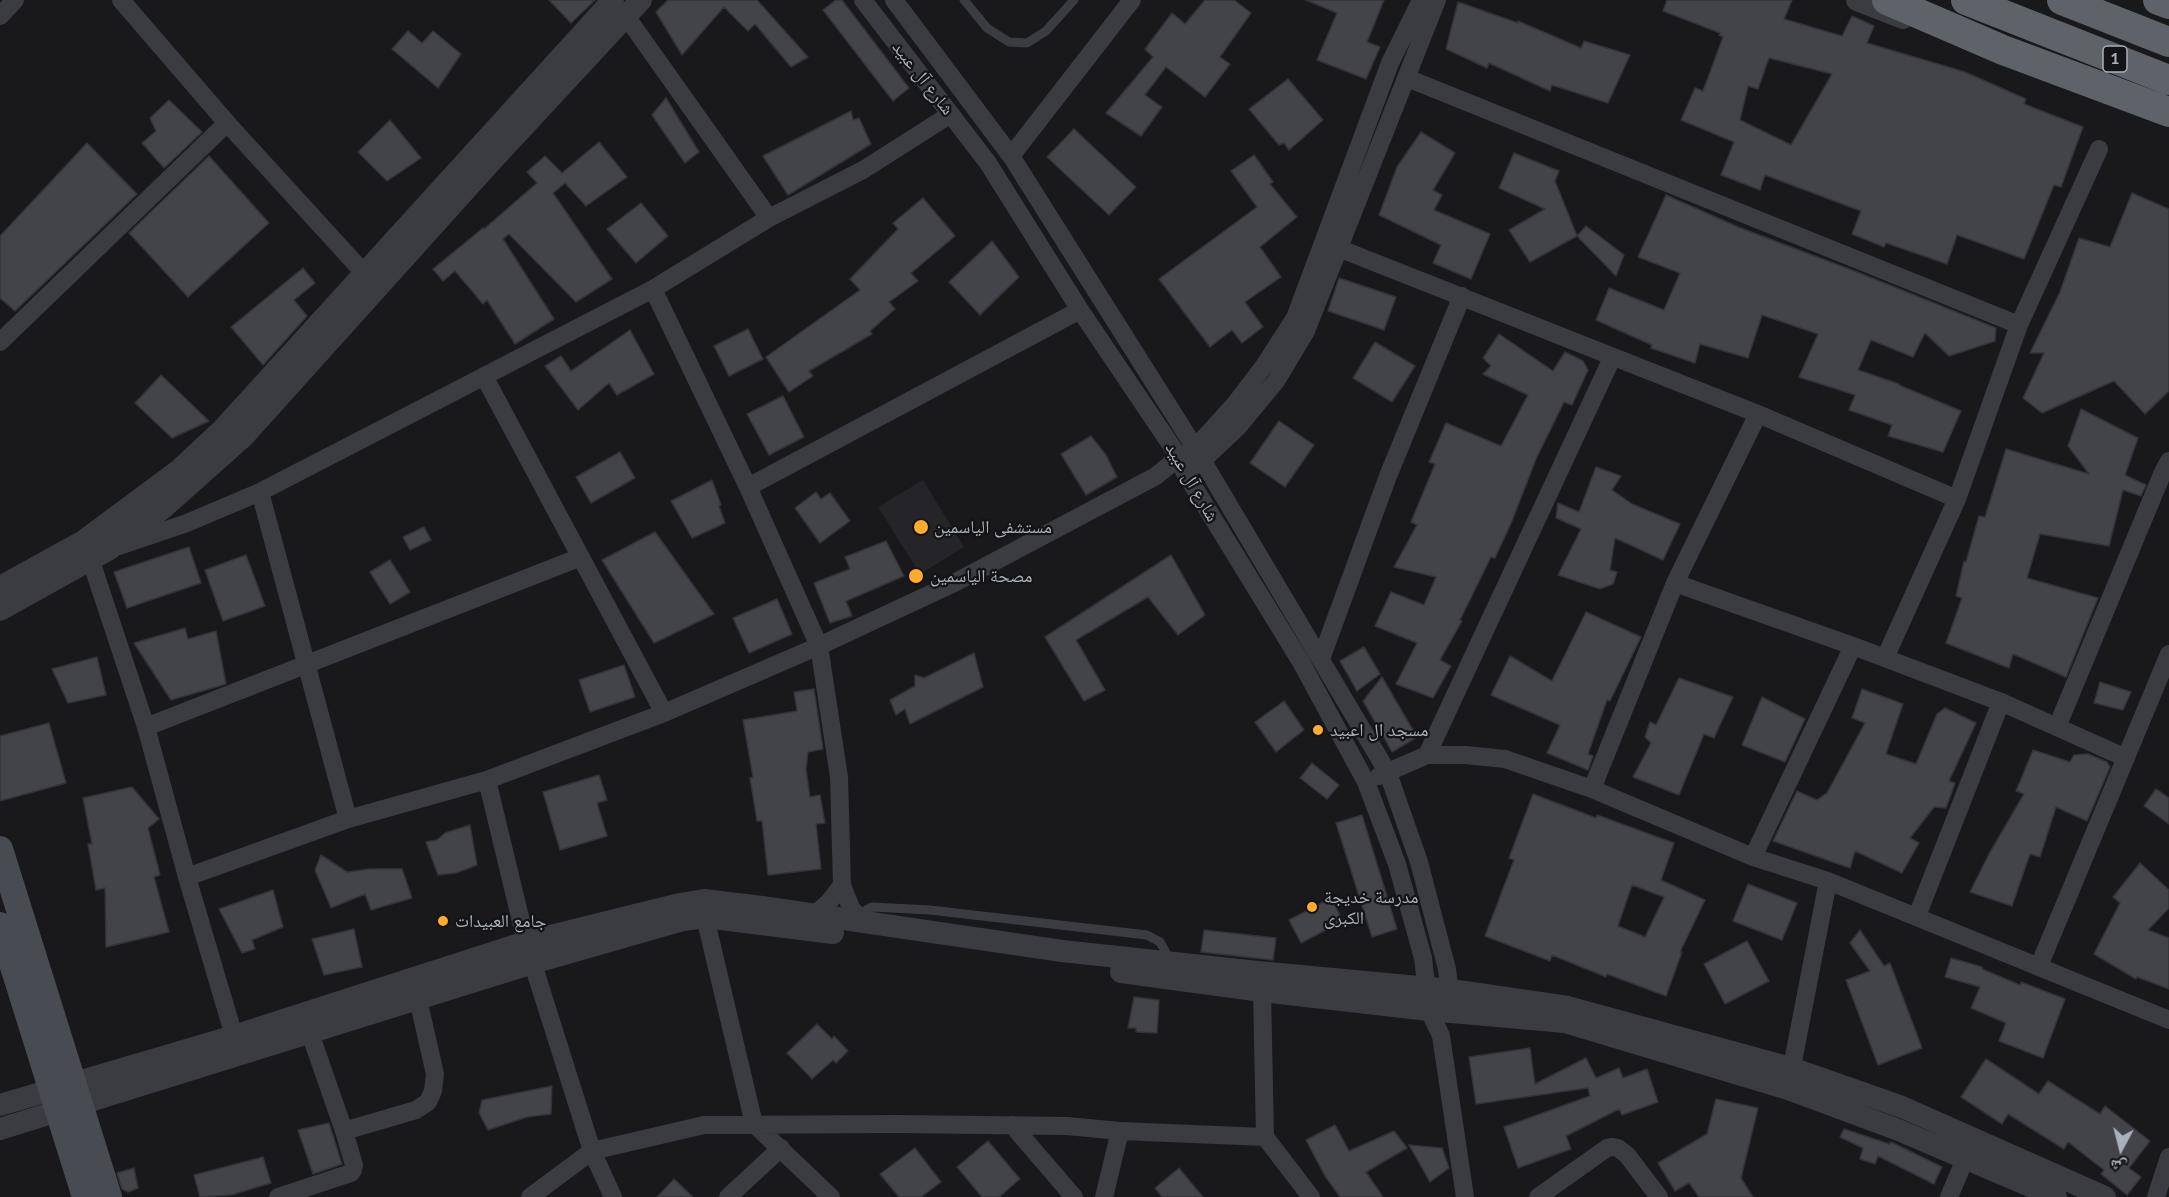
<!DOCTYPE html>
<html>
<head>
<meta charset="utf-8">
<style>
  body { margin:0 }
  #map { position:relative; width:2169px; height:1197px; overflow:hidden; background:#19191c; font-family:Lato,"Noto Naskh Arabic",sans-serif }
  canvas { display:block }
  .north { position:absolute; left:2091px; top:1119px; width:60px; height:60px; -webkit-text-stroke:4px #141417; paint-order:stroke; rotate:187deg; font-size:16px; font-weight:700; line-height:24px; text-align:center; color:#abb1bc }
  .north::after { content:''; display:block; margin:auto; width:21px; height:27px; background:#abb1bc; clip-path:polygon(50% 0,100% 100%,50% 72%,0 100%) }
</style>
</head>
<body>
<div id="map">
<canvas width="2169" height="1197"></canvas>
<div class="north">ش</div>
</div>
<script>
const ctx = document.querySelector('canvas').getContext('2d');
ctx.lineJoin = 'round';
function fill(path, color) { ctx.fillStyle = color; ctx.fill(path, 'evenodd'); }
const poly = rows => new Path2D(rows.map(r => 'M' + r).join(''));
function strokePath(path, color, width, dash) { ctx.strokeStyle = color; ctx.lineWidth = width; ctx.lineCap = dash ? 'butt' : 'round'; ctx.setLineDash(dash || []); ctx.stroke(path); }
function label(font, color, halo, rows, align = 'center') {
  ctx.font = font + ' Lato,"Noto Naskh Arabic",sans-serif'; ctx.lineWidth = 4.5; ctx.setLineDash([]); ctx.textBaseline = 'middle'; ctx.strokeStyle = halo; ctx.fillStyle = color; for (const [text, x, y, turn = 0] of rows) {
    ctx.save(); ctx.translate(x, y); ctx.rotate((+turn || 0) * Math.PI / 180); ctx.textAlign = isNaN(turn) ? turn : align; if (halo) ctx.strokeText(text, 0, 0); ctx.fillText(text, 0, 0); ctx.restore();
  }
}
fill(poly([
  [923,480,964,547,920,574,878,507]
]), '#252529');
const building = poly([
  [549,0,595,0,571,23,549,0],
  [668,0,757,0,808,57,791,67,755,24,748,31,724,7,682,55,656,12,668,0],
  [836,0,842,0,909,88,893,101,823,10,836,0],
  [1205,0,1234,0,1251,13,1220,57,1230,64,1205,97,1166,67,1145,95,1162,107,1141,136,1106,113,1153,57,1145,49,1172,13,1185,24,1205,0],
  [1306,0,1384,0,1367,42,1380,47,1366,79,1317,60,1337,13,1306,0],
  [1667,0,1792,0,1784,19,1842,36,1852,16,1874,26,1867,43,1965,72,2026,99,2024,104,2083,127,2061,187,2054,185,2024,259,1957,235,1947,264,1886,243,1884,247,1852,234,1861,211,1765,175,1760,190,1721,175,1734,142,1681,120,1695,88,1703,91,1723,37,1719,35,1720,33,1663,11,1667,0],
  [1769,58,1832,74,1791,145,1740,120,1748,86,1758,89,1769,58],
  [1458,2,1518,23,1518,21,1581,48,1584,41,1630,55,1608,103,1552,85,1550,91,1489,63,1487,68,1446,49,1458,2],
  [408,31,422,43,433,31,461,54,438,88,392,49,408,31],
  [1288,79,1323,120,1289,150,1284,143,1279,145,1249,109,1288,79],
  [666,98,699,152,685,163,652,115,666,98],
  [169,100,202,132,164,168,142,143,156,131,150,118,169,100],
  [851,111,853,120,859,118,871,144,788,195,763,156,851,111],
  [390,120,421,158,387,181,358,152,390,120],
  [1074,129,1136,187,1109,215,1047,157,1074,129],
  [1421,132,1455,153,1433,190,1442,195,1434,210,1490,234,1471,279,1433,263,1441,245,1379,215,1397,167,1421,132],
  [599,142,627,177,586,206,565,183,553,193,612,279,576,302,509,234,503,239,554,319,515,344,487,300,483,304,455,271,443,281,433,269,483,228,484,229,537,183,527,172,545,156,562,173,599,142],
  [87,143,137,194,15,311,0,298,0,236,87,143],
  [1514,153,1559,171,1555,181,1577,236,1530,262,1509,230,1545,209,1499,188,1514,153],
  [1254,155,1273,182,1270,184,1297,217,1260,247,1281,277,1245,302,1263,327,1242,343,1232,330,1210,347,1159,279,1257,207,1231,171,1254,155],
  [209,156,269,223,188,297,129,233,209,156],
  [2132,193,2169,209,2169,391,2145,414,2114,381,2042,413,2023,398,2044,353,2030,353,2060,292,2079,238,2110,247,2132,193],
  [1666,195,1738,227,1857,272,1996,328,1995,341,1949,356,1925,333,1913,357,1871,340,1858,370,1899,384,1899,385,1961,411,1943,452,1888,436,1892,425,1849,410,1855,395,1799,377,1818,334,1762,315,1748,358,1700,344,1695,363,1651,348,1652,345,1596,320,1609,288,1664,310,1680,273,1638,257,1666,195],
  [923,198,955,236,911,273,918,281,889,302,895,309,870,331,872,334,809,371,813,376,789,392,766,357,860,290,850,279,898,229,893,223,923,198],
  [641,203,668,236,636,263,607,229,641,203],
  [1586,226,1624,255,1616,276,1577,236,1586,226],
  [992,241,1019,277,980,315,949,282,992,241],
  [303,268,315,283,294,300,307,316,263,365,231,327,303,268],
  [1339,278,1396,297,1384,330,1328,311,1339,278],
  [748,329,763,359,729,376,714,346,748,329],
  [630,330,654,374,617,395,609,383,578,410,545,366,561,356,571,371,630,330],
  [1499,334,1553,371,1565,352,1583,361,1588,370,1572,405,1564,402,1536,459,1512,521,1495,558,1491,557,1460,620,1462,621,1440,660,1451,666,1433,698,1396,684,1417,643,1375,626,1391,592,1424,605,1436,577,1394,567,1417,525,1411,522,1435,464,1429,462,1446,423,1501,446,1528,395,1483,374,1491,366,1483,358,1499,334],
  [1375,342,1415,366,1392,402,1353,378,1375,342],
  [161,375,209,421,172,438,135,403,161,375],
  [783,396,804,437,769,455,747,414,783,396],
  [2081,409,2138,438,2125,475,2146,485,2141,496,2123,490,2109,546,2040,534,2027,578,2098,598,2066,677,2013,654,2009,668,1946,643,1962,598,1956,596,1964,561,1966,562,1979,516,1985,517,2006,449,2089,474,2068,446,2081,409],
  [1279,421,1314,445,1285,487,1250,463,1279,421],
  [1091,436,1106,455,1117,477,1086,495,1061,454,1091,436],
  [620,452,635,478,591,503,576,477,620,452],
  [1596,467,1621,476,1612,490,1632,504,1680,524,1663,560,1615,538,1610,570,1617,572,1613,584,1600,589,1558,575,1581,529,1556,518,1558,503,1579,512,1596,467],
  [712,480,721,505,719,506,725,523,692,538,671,501,712,480],
  [816,492,821,499,830,493,850,521,820,543,795,508,816,492],
  [424,527,431,540,410,550,403,537,424,527],
  [655,532,714,614,654,643,602,560,655,532],
  [886,541,904,576,846,601,852,616,830,623,814,583,850,569,845,557,886,541],
  [189,547,201,583,127,608,114,572,189,547],
  [246,555,265,606,223,621,205,570,246,555],
  [1171,555,1205,615,1178,635,1148,597,1076,640,1105,690,1084,701,1045,637,1171,555],
  [390,560,410,592,390,604,370,572,390,560],
  [777,599,792,634,749,653,733,618,777,599],
  [1586,612,1641,637,1610,701,1607,700,1588,754,1593,756,1588,770,1547,753,1560,725,1491,695,1510,656,1552,681,1586,612],
  [185,628,188,639,216,631,226,684,171,700,134,643,185,628],
  [1364,647,1380,674,1357,691,1340,661,1364,647],
  [974,653,983,687,910,724,905,709,896,715,890,700,915,686,915,675,924,678,974,653],
  [97,657,106,695,68,703,52,669,97,657],
  [624,665,635,697,590,712,579,680,624,665],
  [1382,677,1417,737,1392,752,1363,701,1382,677],
  [1679,678,1733,697,1714,738,1704,734,1679,795,1633,777,1651,743,1645,737,1650,722,1656,725,1679,678],
  [2100,682,2131,692,2123,710,2094,703,2100,682],
  [814,689,823,749,808,752,806,770,810,797,820,795,825,823,816,824,821,869,768,875,762,821,757,821,750,778,753,777,743,720,797,711,794,692,814,689],
  [1862,689,1903,704,1886,754,1916,764,1937,714,1945,708,1976,723,1949,781,1955,783,1946,808,1934,807,1910,838,1919,843,1902,873,1855,851,1850,868,1773,841,1797,791,1817,800,1827,793,1865,723,1852,718,1862,689],
  [1762,697,1805,719,1785,762,1742,745,1762,697],
  [1284,701,1304,730,1276,752,1255,722,1284,701],
  [49,723,66,783,0,801,0,736,49,723],
  [2033,750,2070,762,2074,755,2088,754,2107,762,2110,767,2087,821,2056,807,2040,857,2030,854,2012,906,1970,892,1989,854,2024,794,2016,791,2033,750],
  [1312,763,1339,785,1327,799,1300,778,1312,763],
  [599,775,607,800,597,803,607,836,560,850,543,792,599,775],
  [132,787,159,819,148,828,160,875,154,877,169,932,106,947,105,888,96,890,88,844,92,844,83,798,132,787],
  [2156,789,2169,798,2169,824,2144,806,2156,789],
  [1533,794,1596,818,1597,815,1674,843,1661,880,1705,900,1680,952,1682,952,1666,996,1607,974,1606,977,1552,955,1550,961,1485,936,1514,860,1509,858,1533,794],
  [1632,885,1664,897,1645,937,1618,926,1632,885],
  [1362,815,1397,929,1372,937,1336,823,1362,815],
  [470,825,477,865,456,873,438,875,426,842,437,840,445,833,470,825],
  [321,855,347,872,370,869,402,869,412,898,371,910,365,894,331,908,315,870,321,855],
  [2140,863,2169,890,2169,908,2148,930,2169,938,2169,989,2137,977,2136,979,2094,954,2120,903,2113,897,2140,863],
  [1748,884,1797,903,1782,940,1733,921,1748,884],
  [273,890,283,927,252,940,255,949,242,953,219,909,273,890],
  [1331,898,1343,921,1301,943,1289,920,1331,898],
  [354,929,362,967,324,975,312,939,354,929],
  [1204,930,1276,938,1273,960,1201,952,1204,930],
  [1860,930,1884,966,1890,963,1922,1048,1878,1065,1846,980,1870,971,1850,943,1860,930],
  [1747,941,1769,981,1725,1004,1704,964,1747,941],
  [1951,958,1982,967,1982,969,2020,985,2021,982,2065,999,2043,1058,1999,1041,2006,1023,1971,1008,1980,987,1945,977,1951,958],
  [1134,997,1159,1000,1157,1033,1136,1032,1136,1028,1128,1028,1134,997],
  [817,1024,832,1039,834,1036,848,1051,836,1063,833,1060,812,1079,787,1053,817,1024],
  [1530,1048,1535,1084,1586,1058,1596,1078,1619,1068,1623,1078,1647,1069,1658,1102,1622,1115,1619,1109,1566,1136,1571,1149,1518,1168,1504,1127,1590,1096,1588,1088,1476,1104,1469,1057,1530,1048],
  [1986,1059,2039,1094,2048,1081,2100,1114,2105,1106,2150,1141,2129,1168,2141,1177,2127,1195,2101,1174,2104,1170,2068,1142,2064,1149,2008,1114,2002,1124,1961,1097,1986,1059],
  [552,1086,551,1114,527,1117,488,1130,479,1113,482,1100,552,1086],
  [1716,1099,1758,1108,1741,1178,1753,1197,1699,1197,1689,1183,1675,1191,1658,1163,1707,1134,1716,1099],
  [329,1123,342,1164,313,1174,298,1130,329,1123],
  [1335,1125,1349,1151,1394,1131,1407,1148,1366,1172,1383,1197,1340,1197,1325,1176,1306,1140,1335,1125],
  [1844,1129,1889,1144,1891,1142,1942,1167,1934,1184,1878,1156,1875,1164,1860,1159,1863,1148,1840,1137,1844,1129],
  [988,1141,1020,1179,999,1197,982,1197,957,1167,988,1141],
  [1409,1145,1442,1148,1449,1168,1430,1182,1409,1145],
  [915,1148,941,1182,921,1197,899,1197,880,1174,915,1148],
  [263,1157,271,1183,231,1195,200,1197,194,1175,263,1157],
  [134,1168,138,1188,128,1192,122,1189,117,1173,134,1168],
  [1179,1168,1203,1197,1162,1197,1155,1188,1179,1168],
  [674,1179,693,1197,657,1197,674,1179]
]);
fill(building, '#434449');
strokePath(building, '#333338', 1.5);
strokePath(poly([
  [964,0,987,28,1009,42,1027,43,1046,31,1074,0],
  [863,922,866,910,872,907,930,910,1147,935,1160,942,1170,960]
]), '#3a3c41', 9);
strokePath(poly([
  [121,0,227,123,364,273],
  [863,0,988,163,1080,310,1179,457,1184,471,1301,662,1366,782,1397,864,1423,958,1429,1010,1441,1036,1465,1197],
  [894,0,1011,156,1195,448,1388,773,1419,862,1447,969,1451,1003],
  [0,16,15,0],
  [626,16,769,218],
  [1407,78,2019,325],
  [1011,156,1132,0],
  [1338,248,1758,414,1957,499],
  [653,289,748,487,819,646,839,777,842,885,851,908,863,922],
  [0,342,227,123],
  [484,376,664,713],
  [1192,467,1202,461,1238,427,1276,381,1306,331,1437,0],
  [748,487,1080,310],
  [260,492,348,819],
  [119,546,187,523,260,492,653,289,769,218,863,170,951,114],
  [91,561,146,727,187,877,234,1036],
  [1675,583,1853,646,2001,702,2126,758],
  [1885,658,1957,499,2019,325,2099,149],
  [1321,659,1388,476,1462,296],
  [146,727,581,557],
  [2057,727,2163,472,2169,461],
  [1427,755,1612,358],
  [1379,776,1427,755,1465,755,1505,759,1592,789,1753,857,1828,881,2169,1020],
  [487,780,526,942,592,1151,613,1197],
  [1592,789,1675,583,1758,414],
  [1753,857,1853,646],
  [187,877,348,819,487,780,664,713,819,646,954,583,1156,476,1179,457,1195,448,1235,404,1264,366,1295,318,1390,63,1421,0],
  [704,904,705,917,754,1124,831,1197],
  [814,915,829,902,842,885],
  [1917,916,2001,702],
  [2039,966,2169,654],
  [1262,991,1265,1137,1311,1197],
  [1789,1082,1828,881],
  [1012,1125,1074,1197],
  [344,1131,416,1110,428,1102,433,1091,435,1074,418,999],
  [278,1197,351,1173,353,1170,354,1165,344,1131,310,1033],
  [530,1197,592,1151,704,1125,897,1124,1067,1126,1120,1131,1265,1137],
  [728,1197,781,1148],
  [1104,1197,1120,1131],
  [1538,1197,1607,1148,1613,1147,1618,1148,1627,1155,1659,1197],
  [1949,1197,1965,1159],
  [2156,1197,2169,1157]
]), '#3a3c41', 18);
strokePath(poly([
  [1857,0,1903,18],
  [0,587,82,542,179,470,223,429,613,0],
  [0,610,108,550,162,509,244,436,488,165,641,0],
  [1121,972,1262,991,1429,1010,1565,1022,1788,1089,1896,1129,2056,1197],
  [0,1105,234,1036,526,942,680,904,704,900,762,907,1062,951,1258,972,1451,990,1568,1007,1791,1068,1902,1107,2105,1197],
  [0,1129,533,963,683,920,705,917,833,933]
]), '#3a3c41', 22);
strokePath(poly([
  [0,849,109,1197],
  [0,925,85,1197]
]), '#484b51', 26);
strokePath(poly([
  [1887,0,2003,50,2169,112],
  [1966,0,2169,80],
  [2062,0,2169,42],
  [2158,0,2169,4]
]), '#5e6269', 30);
for (const [x, y, r, color] of [
  [921,527,8,"#feab2f"],
  [916,576,8,"#feab2f"],
  [1318,730,6,"#feab2f"],
  [1312,907,6,"#feab2f"],
  [443,921,6,"#feab2f"]
]) { const dot = new Path2D(); dot.arc(x, y, r, 0, 2 * Math.PI); ctx.fillStyle = color; ctx.fill(dot); strokePath(dot, '#141417', 2); }
for (const [x, y, w] of [
  [2115,59,24]
]) { const box = new Path2D(); box.roundRect(x - w / 2, y - 13, w, 26, 4.5); ctx.fillStyle = '#141417'; ctx.fill(box); strokePath(box, '#abb1bc', 1.5); }
label('bold 16px', '#abb1bc', null, [
  ["1",2115,59]
]);
label('18px', '#abb1bc', '#141417', [
  ["شارع آل عبيد",923,78,52],
  ["شارع آل عبيد",1192,482,60]
]);
label('18px', '#abb1bc', '#141417', [
  ["مستشفى الياسمين",934,527],
  ["مصحة الياسمين",930,576],
  ["مسجد ال اعبيد",1330,730],
  ["مدرسة خديجة",1324,897],
  ["الكبرى",1324,918],
  ["جامع العبيدات",455,921]
], 'left');
</script>
</body>
</html>
